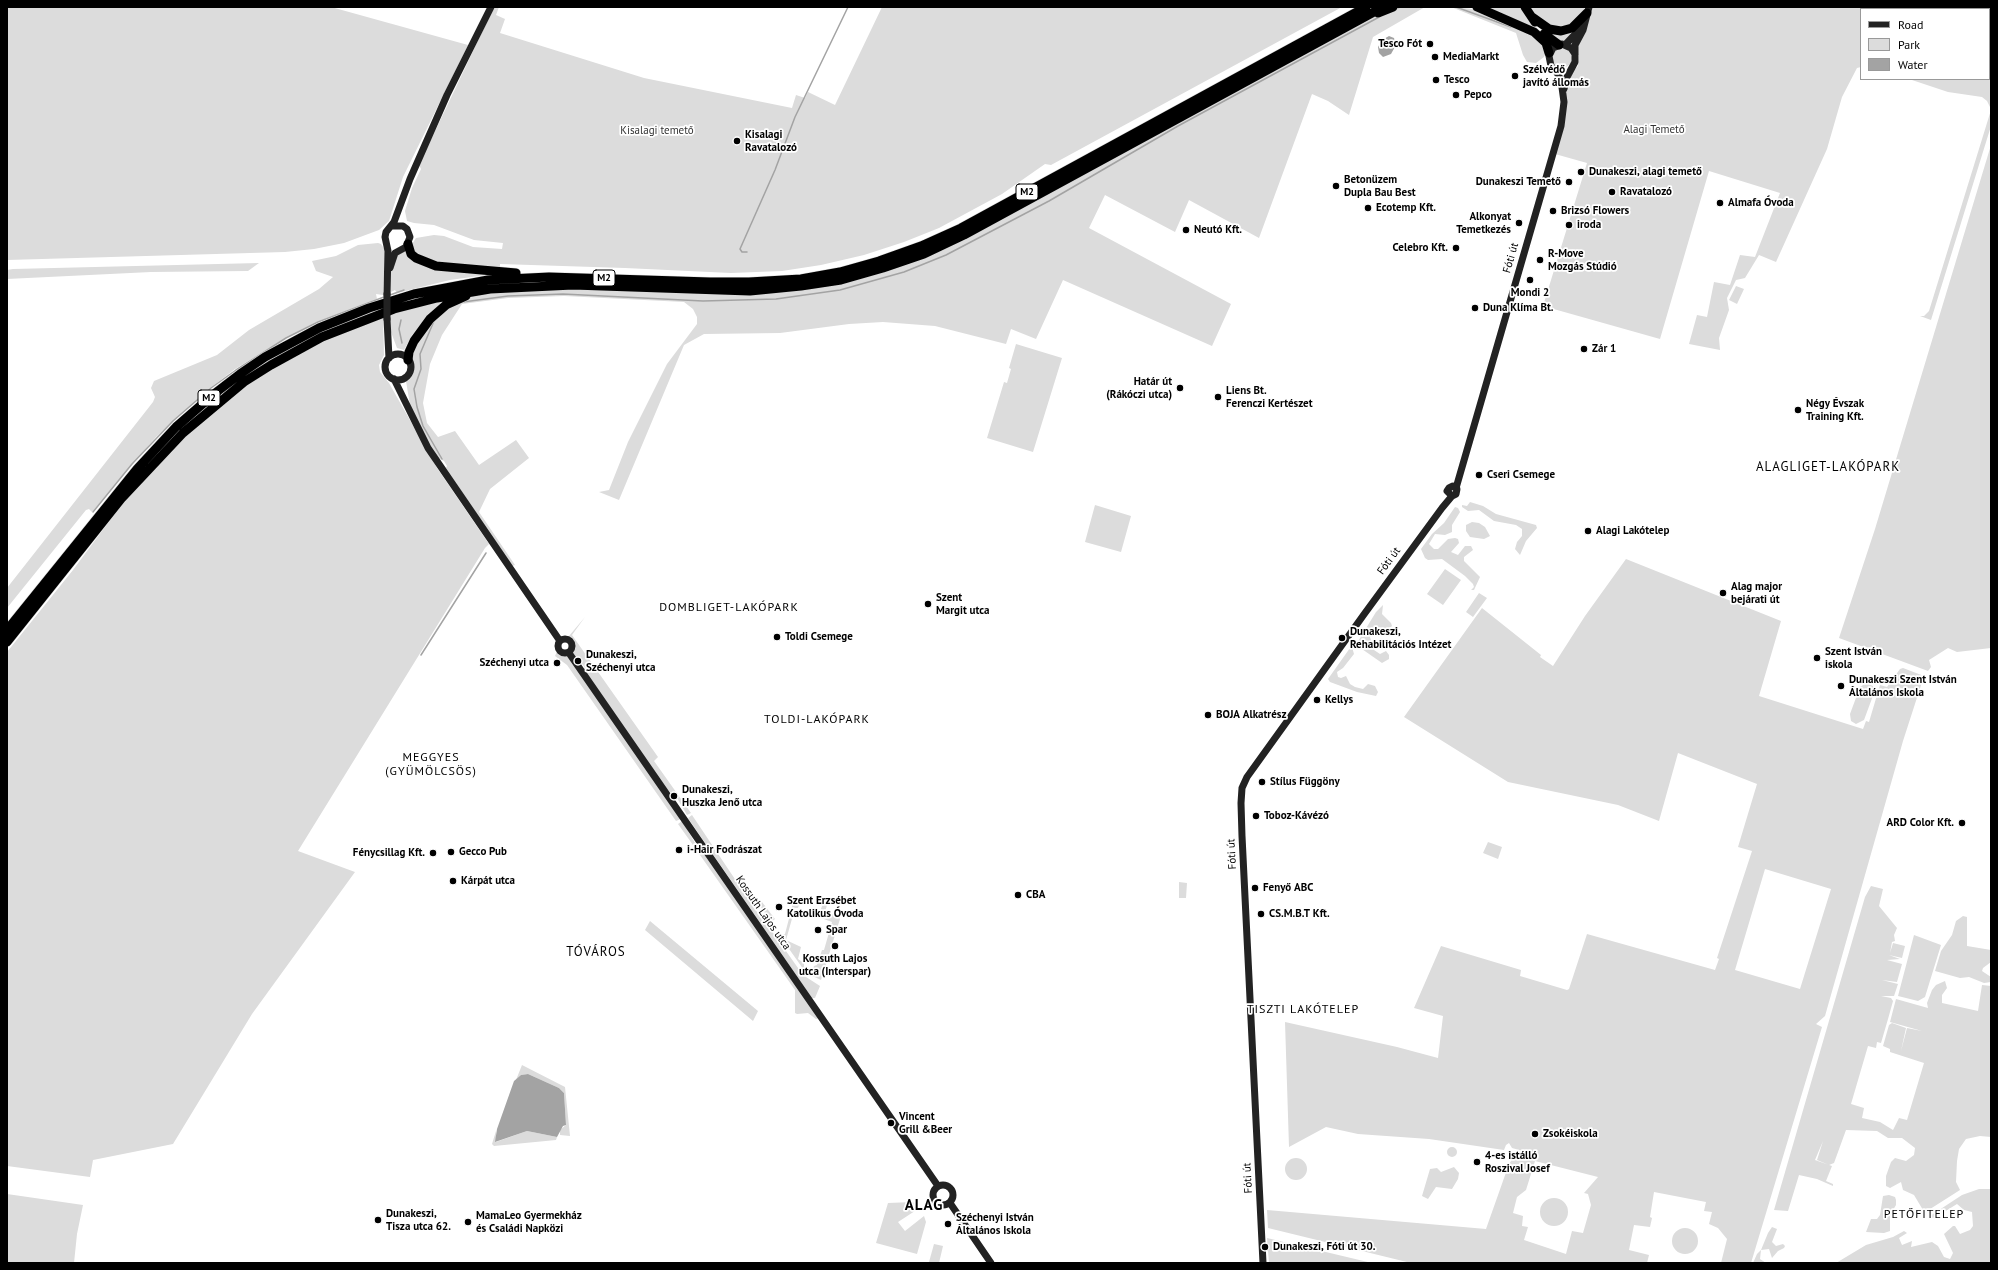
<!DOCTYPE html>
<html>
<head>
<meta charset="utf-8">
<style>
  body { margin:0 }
  #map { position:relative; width:1998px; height:1270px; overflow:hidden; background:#fff; font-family:"PT Sans",sans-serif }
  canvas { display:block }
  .frame { position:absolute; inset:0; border:8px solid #000; pointer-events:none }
  .legend { position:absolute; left:1860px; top:8px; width:130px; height:72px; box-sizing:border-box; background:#fff; border:1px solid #999; margin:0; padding:5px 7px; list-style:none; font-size:12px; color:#000 }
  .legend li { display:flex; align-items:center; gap:8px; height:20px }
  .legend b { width:20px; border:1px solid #999 }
</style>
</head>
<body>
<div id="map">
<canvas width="1998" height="1270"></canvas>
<div class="frame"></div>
<ul class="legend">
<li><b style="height:5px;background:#222"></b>Road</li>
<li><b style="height:11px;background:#dcdcdc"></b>Park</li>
<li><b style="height:11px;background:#a3a3a3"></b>Water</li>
</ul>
</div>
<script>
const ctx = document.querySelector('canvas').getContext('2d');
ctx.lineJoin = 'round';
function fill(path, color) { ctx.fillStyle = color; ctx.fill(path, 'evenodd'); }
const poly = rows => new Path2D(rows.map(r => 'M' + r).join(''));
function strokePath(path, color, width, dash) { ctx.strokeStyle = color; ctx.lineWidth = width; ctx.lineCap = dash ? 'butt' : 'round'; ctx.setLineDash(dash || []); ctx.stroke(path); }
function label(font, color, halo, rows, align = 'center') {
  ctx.font = font + ' "PT Sans",sans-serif'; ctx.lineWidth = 3.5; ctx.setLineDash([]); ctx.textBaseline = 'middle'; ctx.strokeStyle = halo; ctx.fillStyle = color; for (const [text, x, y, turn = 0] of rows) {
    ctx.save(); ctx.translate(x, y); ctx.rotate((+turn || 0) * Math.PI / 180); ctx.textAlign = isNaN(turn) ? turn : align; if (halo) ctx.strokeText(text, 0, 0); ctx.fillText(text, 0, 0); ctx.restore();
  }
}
fill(poly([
  [7,7,331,7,468,45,403,177,389,221,379,230,344,243,314,249,285,252,7,260],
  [494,7,499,7,496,15,505,19,500,33,644,78,792,108,796,95,805,98,808,92,835,105,882,7,1342,7,1051,165,1045,164,1002,194,939,228,904,242,864,255,821,265,782,271,731,273,625,268,500,264,500,267,491,266,448,264,428,260,413,251,412,244,416,238,434,235,444,236,473,247,502,249,503,243,474,240,434,225,414,223,407,221,405,211,412,188,421,169,419,165],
  [1392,7,1425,7,1373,37,1349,115,1328,101,1312,94,1259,238,1189,200,1175,232,1105,195,1089,228,1231,304,1212,346,1063,280,1036,339,1011,329,1006,344,935,326,883,322,849,324,780,333,704,334,684,345,619,500,599,492,609,490,628,442,667,364,697,324,697,317,693,309,684,302,564,296,508,298,462,304,442,335,430,364,423,403,427,423,438,437,455,431,479,465,516,440,529,458,490,489,479,512,515,565,512,566,446,468,447,466,444,461,438,458,430,447,410,405,406,381,412,370,410,356,434,316,462,300,490,292,572,288,750,292,882,271],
  [1451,7,1474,9,1540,40,1546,52,1544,57,1536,63,1527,62,1523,55,1516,33],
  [1483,7,1521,7,1543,36],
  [1527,7,1585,7,1581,21,1565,41,1557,41],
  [1592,7,1991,7,1991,109,1987,101,1982,97,1948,92,1909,79,1989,79,1989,9,1861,9,1861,67,1857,68,1842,97,1827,149,1776,262,1759,255,1745,278,1736,280,1727,298,1729,310,1719,338,1720,350,1689,344,1697,315,1707,317,1714,282,1730,285,1740,255,1755,257,1780,193,1709,171,1660,339,1543,306,1587,163,1555,154,1566,84,1573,71,1578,66,1579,55,1576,47],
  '1552 58a10 10 0 1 1 20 0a10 10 0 1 1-20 0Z',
  [1991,110,1991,126,1931,320,1920,316,1924,316,1929,311],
  [1991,145,1991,648,1957,652,1948,648,1929,660,1931,667,1928,671,1839,638,1875,529],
  [378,243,381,244,385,250,383,295,376,294,377,299,317,322,286,338,235,369,210,388,156,437,92,512,89,509,86,510,7,608,7,588,153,402,155,397,151,388,154,381,217,355,249,330,319,289,333,277,316,271,312,261,336,256,358,245],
  [405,251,410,257,493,274,450,280,397,293,395,290,389,293,390,277,394,257],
  [259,263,248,271,151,272,7,279,7,270,13,269],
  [1736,286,1744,289,1737,304,1729,300],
  [456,296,440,304,430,313,412,335,404,350,397,348,391,332,390,314],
  [383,316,384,355,379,365,380,372,389,383,437,468,489,544,485,548,298,851,355,872,252,1014,173,1144,93,1160,90,1177,7,1166,7,652,73,570,142,477,177,441,245,384,303,349],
  [1016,344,1062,358,1033,452,987,438,1004,382,1007,383,1011,369,1009,368],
  [1470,502,1483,506,1496,514,1536,525,1537,528,1526,541,1520,555,1515,549,1517,542,1522,536,1522,529,1516,525,1494,521,1479,510,1468,511,1462,507,1462,505,1467,506],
  [1095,505,1131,516,1121,552,1085,542],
  [1455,507,1458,508,1460,512,1452,525,1452,532,1445,535,1435,534,1429,544,1434,549,1438,549,1448,539,1455,538,1458,539,1459,543,1451,552,1458,555,1465,546,1471,546,1473,550,1464,557,1464,561,1480,577,1474,590,1471,590,1474,587,1473,584,1465,576,1442,559,1428,560,1425,558,1421,549,1432,534,1444,523],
  [1472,522,1479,523,1485,527,1490,536,1484,539,1470,537,1466,531,1466,525],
  [1626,559,1781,621,1759,696,1863,729,1866,721,1869,722,1880,685,1887,687,1900,669,1903,668,1924,676,1903,741,1825,1016,1816,1024,1822,1027,1751,1263,1721,1263,1727,1239,1718,1228,1709,1224,1712,1212,1704,1211,1706,1202,1654,1192,1650,1217,1652,1218,1650,1227,1634,1225,1629,1250,1649,1255,1647,1263,1411,1263,1268,1228,1267,1210,1486,1229,1509,1164,1513,1158,1521,1156,1523,1151,1512,1148,1509,1143,1506,1145,1504,1150,1429,1139,1358,1134,1326,1127,1289,1147,1285,1022,1397,1047,1438,1058,1443,1016,1414,1008,1441,946,1521,970,1520,976,1567,990,1569,989,1587,934,1715,970,1719,959,1717,958,1752,851,1738,847,1757,784,1678,753,1659,821,1618,805,1508,782,1404,717,1482,608,1541,655,1540,657,1553,666,1585,616],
  [1765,869,1831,889,1800,989,1735,970],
  [1535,1161,1598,1177,1584,1193,1588,1194,1591,1205,1583,1233,1572,1231,1566,1254,1524,1240,1528,1227,1522,1226,1523,1216,1513,1213,1517,1197,1526,1190],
  [1445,569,1461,580,1443,605,1427,594],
  [1479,593,1487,598,1473,617,1466,612],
  [1383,605,1382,614,1391,623,1392,626,1384,633,1374,631,1370,637,1374,650,1380,654,1386,651,1389,655,1389,659,1382,663,1359,647,1357,643,1376,612],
  [585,617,572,635,658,757,654,761,691,813,687,815,674,793,672,794,666,788,583,669,585,668,581,662,582,661,580,657,577,659,569,646,569,636],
  [1352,647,1354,654,1343,668,1337,672,1338,677,1341,678,1346,676,1350,684,1355,687,1363,689,1368,684,1375,686,1378,692,1376,696,1357,692,1330,682,1328,679,1350,648],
  [558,649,565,652,681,819,676,821,567,665,555,656],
  [1866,683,1873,686,1874,693,1864,720,1856,724,1851,721,1850,714,1860,687],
  [692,815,769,930,771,930,803,975,820,986,815,998,812,998,688,818],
  [682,821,695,843,694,844,698,849,700,848,726,883,819,1018,816,1019,808,1013,797,1014,795,1013,795,990,688,838,678,824],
  [1488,842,1502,847,1498,859,1483,853],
  [1179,882,1187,883,1186,898,1179,898],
  [1871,886,1883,889,1879,906,1897,928,1894,935,1895,941,1892,942,1890,953,1893,943,1905,946,1902,958,1889,955,1900,959,1887,960,1902,964,1897,982,1882,980,1898,984,1894,996,1881,996,1891,998,1893,1001,1888,1019,1881,1043,1877,1042,1876,1048,1868,1046,1851,1104,1864,1108,1862,1118,1880,1122,1893,1130,1899,1118,1907,1120,1924,1063,1890,1052,1890,1049,1883,1046,1889,1025,1892,1023,1906,1028,1901,1051,1907,1028,1922,1031,1890,1022,1896,999,1928,1008,1927,1003,1932,990,1936,985,1945,981,1947,988,1942,995,1942,1003,1978,1011,1982,985,1991,986,1991,1137,1980,1136,1966,1139,1959,1149,1957,1161,1956,1182,1960,1190,1927,1211,1923,1210,1914,1195,1903,1190,1901,1182,1890,1188,1886,1186,1886,1176,1891,1162,1895,1158,1906,1161,1914,1155,1915,1148,1902,1138,1888,1138,1877,1131,1846,1130,1834,1163,1829,1165,1817,1160,1823,1141,1815,1160,1832,1166,1826,1181,1833,1184,1833,1186,1817,1179,1799,1175,1788,1211,1774,1210,1865,897],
  [762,902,775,919,771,922,759,904],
  [793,903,799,905,798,908,795,908,786,940,801,947,798,959,804,963,804,967,813,969,814,966,817,965,822,950,824,950,832,922,821,918,822,916,819,915,823,903,827,905,825,912,839,916,840,919,821,980,806,973,780,936,785,934],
  [1963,916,1967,917,1967,946,1991,950,1991,962,1983,968,1982,971,1991,977,1991,982,1984,983,1969,977,1960,978,1935,971,1941,951,1952,935,1956,921],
  [650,921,758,1011,753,1021,645,930],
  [1914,935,1941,945,1925,997,1918,1001,1898,996],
  [522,1065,565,1087,570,1136,560,1135,560,1130,566,1125,564,1093,559,1088,528,1074,521,1075,516,1080],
  [496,1131,496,1142,527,1131,557,1137,556,1140,494,1146,492,1144],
  '1447 1152a5 5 0 1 1 10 0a5 5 0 1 1-10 0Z',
  '1285 1169a11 11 0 1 1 22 0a11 11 0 1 1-22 0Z',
  [1454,1167,1459,1173,1458,1179,1452,1189,1436,1187,1428,1199,1422,1196,1430,1169,1437,1168,1441,1172],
  [1991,1167,1991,1263,1836,1263,1866,1245,1893,1237,1904,1231,1907,1233,1899,1238,1902,1245,1912,1241,1911,1247,1932,1242,1938,1246,1944,1257,1950,1259,1953,1253,1944,1234,1953,1226,1955,1226,1960,1234,1970,1230,1973,1226,1972,1212,1964,1210,1957,1204,1936,1217,1931,1218,1930,1216,1962,1195,1979,1189,1991,1189],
  [7,1194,83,1205,77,1234,74,1263,7,1263],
  [1889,1195,1895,1197,1896,1200,1896,1205,1890,1215,1890,1231,1884,1233,1866,1232,1871,1219,1877,1219,1880,1215,1883,1196],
  '1540 1212a14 14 0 1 1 28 0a14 14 0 1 1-28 0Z',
  [913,1202,918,1209,898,1222,905,1231,924,1216,926,1222,917,1254,876,1243,888,1203],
  [1772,1227,1777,1229,1772,1242,1776,1246,1783,1244,1785,1246,1784,1248,1778,1251,1772,1258,1769,1249,1761,1250,1768,1233],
  '1672 1241a13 13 0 1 1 26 0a13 13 0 1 1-26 0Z',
  [1267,1238,1372,1263,1269,1263],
  [934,1244,943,1246,939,1263,929,1262],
  [1761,1250,1760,1259,1766,1263,1753,1263,1757,1254]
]), '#dcdcdc');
fill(poly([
  [1389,36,1394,38,1396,45,1391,54,1383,57,1379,53,1378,47,1382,40],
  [528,1074,559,1088,564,1093,566,1125,563,1126,557,1137,527,1131,495,1142,497,1129,514,1081,521,1075]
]), '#a3a3a3');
strokePath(poly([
  [1456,7,1511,27],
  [1397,8,1401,7],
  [747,252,742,252,740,249,775,170,795,117,848,7],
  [390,295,404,290],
  [463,302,508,296,563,294,703,301,776,299,840,290,904,272,946,255,1049,201,1178,126,1381,16],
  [401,320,399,329,402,343],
  [434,321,420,354,421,369,414,389,417,407,423,426,442,459],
  [93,512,132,464,173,421,211,388,236,370,286,338,318,322,384,297],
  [421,655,486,553]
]), '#a3a3a3', 1.5);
const highway = poly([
  [1477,7,1534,32,1546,43,1549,53],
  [1525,7,1535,22],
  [1378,13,1393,7],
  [1532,17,1549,29,1561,31,1572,28,1587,13],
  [1544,34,1559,45],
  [408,244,411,254,416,258,436,266,516,273],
  [408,360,409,352,414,341,430,319,446,305,466,296],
  [7,630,137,469,176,427,214,394,240,374,265,357,319,328,369,308,414,294,488,280,549,277,710,282,749,282,801,279,840,272,879,261,921,246,961,228,1366,7],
  [7,642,121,499,183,433,244,382,271,365,322,337,394,309,437,298,490,289,573,285,750,291,801,286,841,280,883,268,924,254,964,235,1383,7]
]);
strokePath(highway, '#dbdbdb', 10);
strokePath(poly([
  [1565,45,1580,29],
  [1564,89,1567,77,1575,62,1575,45,1583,30,1589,7],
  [390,268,395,253,406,247,410,237,407,229,403,226,391,226],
  [387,294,388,251,385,237,386,232,394,222,410,179,447,95,491,7],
  [387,319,389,358],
  '385 367a13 13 0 1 1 26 0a13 13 0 1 1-26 0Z',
  [394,379,428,448,560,641],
  [1456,488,1561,126,1564,102,1561,80,1556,71,1551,66,1549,56,1553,48,1562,44,1571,48,1575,54],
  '558 646a7 7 0 1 1 14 0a7 7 0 1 1-14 0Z',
  [569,653,938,1186],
  '933 1195a10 10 0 1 1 20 0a10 10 0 1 1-20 0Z',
  [950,1203,991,1263],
  [1263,1263,1242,836,1241,803,1242,788,1247,777,1365,613,1442,508,1452,496,1456,494,1457,489,1453,486,1449,488,1447,491,1452,496]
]), '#222', 7);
strokePath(highway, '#000', 9);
strokePath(poly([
  [387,294,387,319]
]), '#222', 7);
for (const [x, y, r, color] of [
  [1430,44,4,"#000"],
  [1435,57,4,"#000"],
  [1515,76,4,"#000"],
  [1436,80,4,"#000"],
  [1456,95,4,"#000"],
  [737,141,4,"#000"],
  [1581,172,4,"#000"],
  [1569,182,4,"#000"],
  [1336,186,4,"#000"],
  [1612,192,4,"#000"],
  [1720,203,4,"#000"],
  [1368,208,4,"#000"],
  [1553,211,4,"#000"],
  [1519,223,4,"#000"],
  [1569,225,4,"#000"],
  [1186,230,4,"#000"],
  [1456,248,4,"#000"],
  [1540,260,4,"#000"],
  [1530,280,4,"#000"],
  [1475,308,4,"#000"],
  [1584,349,4,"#000"],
  [1180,388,4,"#000"],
  [1218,397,4,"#000"],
  [1798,410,4,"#000"],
  [1479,475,4,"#000"],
  [1588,531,4,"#000"],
  [1723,593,4,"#000"],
  [928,604,4,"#000"],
  [777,637,4,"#000"],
  [1342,638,4,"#000"],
  [1817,658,4,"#000"],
  [578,661,4,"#000"],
  [557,663,4,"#000"],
  [1841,686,4,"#000"],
  [1317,700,4,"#000"],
  [1208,715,4,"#000"],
  [1262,782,4,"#000"],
  [674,796,4,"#000"],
  [1256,816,4,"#000"],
  [1962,823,4,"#000"],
  [679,850,4,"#000"],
  [451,852,4,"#000"],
  [433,853,4,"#000"],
  [453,881,4,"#000"],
  [1255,888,4,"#000"],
  [1018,895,4,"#000"],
  [779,907,4,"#000"],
  [1261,914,4,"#000"],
  [818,930,4,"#000"],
  [835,946,4,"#000"],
  [891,1123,4,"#000"],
  [1535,1134,4,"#000"],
  [1477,1162,4,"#000"],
  [378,1220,4,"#000"],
  [468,1222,4,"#000"],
  [948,1224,4,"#000"],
  [1265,1247,4,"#000"]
]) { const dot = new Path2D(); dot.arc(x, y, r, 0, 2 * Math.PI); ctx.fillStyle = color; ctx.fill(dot); strokePath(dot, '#fff', 1.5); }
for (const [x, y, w] of [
  [1027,192,22],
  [604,278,22],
  [209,398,22]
]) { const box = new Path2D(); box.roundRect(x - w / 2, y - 8, w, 16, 3); ctx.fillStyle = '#fff'; ctx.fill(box); strokePath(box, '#000', 1); }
label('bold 10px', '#000', null, [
  ["M2",1027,192],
  ["M2",604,278],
  ["M2",209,398]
]);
label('bold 11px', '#000', '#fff', [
  ["Tesco Fót",1422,44,"right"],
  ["MediaMarkt",1443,57],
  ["Szélvédő",1523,70],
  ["javító állomás",1523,83],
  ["Tesco",1444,80],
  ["Pepco",1464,95],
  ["Kisalagi",745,135],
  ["Ravatalozó",745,148],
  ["Dunakeszi, alagi temető",1589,172],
  ["Betonüzem",1344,180],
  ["Dupla Bau Best",1344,193],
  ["Dunakeszi Temető",1561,182,"right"],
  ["Ravatalozó",1620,192],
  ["Almafa Óvoda",1728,203],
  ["Ecotemp Kft.",1376,208],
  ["Brizsó Flowers",1561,211],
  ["Alkonyat",1511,217,"right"],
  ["Temetkezés",1511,230,"right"],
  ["iroda",1577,225],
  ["Neutó Kft.",1194,230],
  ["Celebro Kft.",1448,248,"right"],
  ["R-Move",1548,254],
  ["Mozgás Stúdió",1548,267],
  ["Mondi 2",1530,293,"center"],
  ["Duna Klíma Bt.",1483,308],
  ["Zár 1",1592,349],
  ["Határ út",1172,382,"right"],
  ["(Rákóczi utca)",1172,395,"right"],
  ["Liens Bt.",1226,391],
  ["Ferenczi Kertészet",1226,404],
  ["Négy Évszak",1806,404],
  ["Training Kft.",1806,417],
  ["Cseri Csemege",1487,475],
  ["Alagi Lakótelep",1596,531],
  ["Alag major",1731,587],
  ["bejárati út",1731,600],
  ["Szent",936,598],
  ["Margit utca",936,611],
  ["Dunakeszi,",1350,632],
  ["Rehabilitációs Intézet",1350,645],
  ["Toldi Csemege",785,637],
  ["Szent István",1825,652],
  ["iskola",1825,665],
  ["Dunakeszi,",586,655],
  ["Széchenyi utca",586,668],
  ["Széchenyi utca",549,663,"right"],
  ["Dunakeszi Szent István",1849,680],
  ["Általános Iskola",1849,693],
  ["Kellys",1325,700],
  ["BOJA Alkatrész",1216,715],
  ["Stílus Függöny",1270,782],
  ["Dunakeszi,",682,790],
  ["Huszka Jenő utca",682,803],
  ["Toboz-Kávézó",1264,816],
  ["ARD Color Kft.",1954,823,"right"],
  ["i-Hair Fodrászat",687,850],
  ["Gecco Pub",459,852],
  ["Fénycsillag Kft.",425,853,"right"],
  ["Kárpát utca",461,881],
  ["Fenyő ABC",1263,888],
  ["CBA",1026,895],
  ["Szent Erzsébet",787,901],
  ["Katolikus Óvoda",787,914],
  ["CS.M.B.T Kft.",1269,914],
  ["Spar",826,930],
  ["Kossuth Lajos",835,959,"center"],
  ["utca (Interspar)",835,972,"center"],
  ["Vincent",899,1117],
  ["Grill &Beer",899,1130],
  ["Zsokéiskola",1543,1134],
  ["4-es istálló",1485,1156],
  ["Roszival Josef",1485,1169],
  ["Dunakeszi,",386,1214],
  ["Tisza utca 62.",386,1227],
  ["MamaLeo Gyermekház",476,1216],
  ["és Családi Napközi",476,1229],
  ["Széchenyi István",956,1218],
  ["Általános Iskola",956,1231],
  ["Dunakeszi, Fóti út 30.",1273,1247]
], 'left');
label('11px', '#333', '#fff', [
  ["Alagi Temető",1654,130],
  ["Kisalagi temető",657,131]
]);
label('11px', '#000', '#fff', [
  ["Fóti út",1511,258,-74],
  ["Fóti út",1389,561,-54],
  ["Fóti út",1232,854,-93],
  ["Kossuth Lajos utca",763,913,55],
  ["Fóti út",1248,1178,-93]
]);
ctx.letterSpacing = '1px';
label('12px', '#000', '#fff', [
  ["DOMBLIGET-LAKÓPARK",729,608],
  ["TOLDI-LAKÓPARK",817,720],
  ["MEGGYES",431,758],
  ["(GYÜMÖLCSÖS)",431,772],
  ["TISZTI LAKÓTELEP",1303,1010],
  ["PETŐFITELEP",1924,1215]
]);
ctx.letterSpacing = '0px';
ctx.letterSpacing = '1px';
label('13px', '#000', '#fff', [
  ["ALAGLIGET-LAKÓPARK",1828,467],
  ["TÓVÁROS",596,952]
]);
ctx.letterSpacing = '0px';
ctx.letterSpacing = '1px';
label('bold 15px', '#000', '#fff', [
  ["ALAG",924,1206]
]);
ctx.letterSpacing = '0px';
</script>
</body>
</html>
